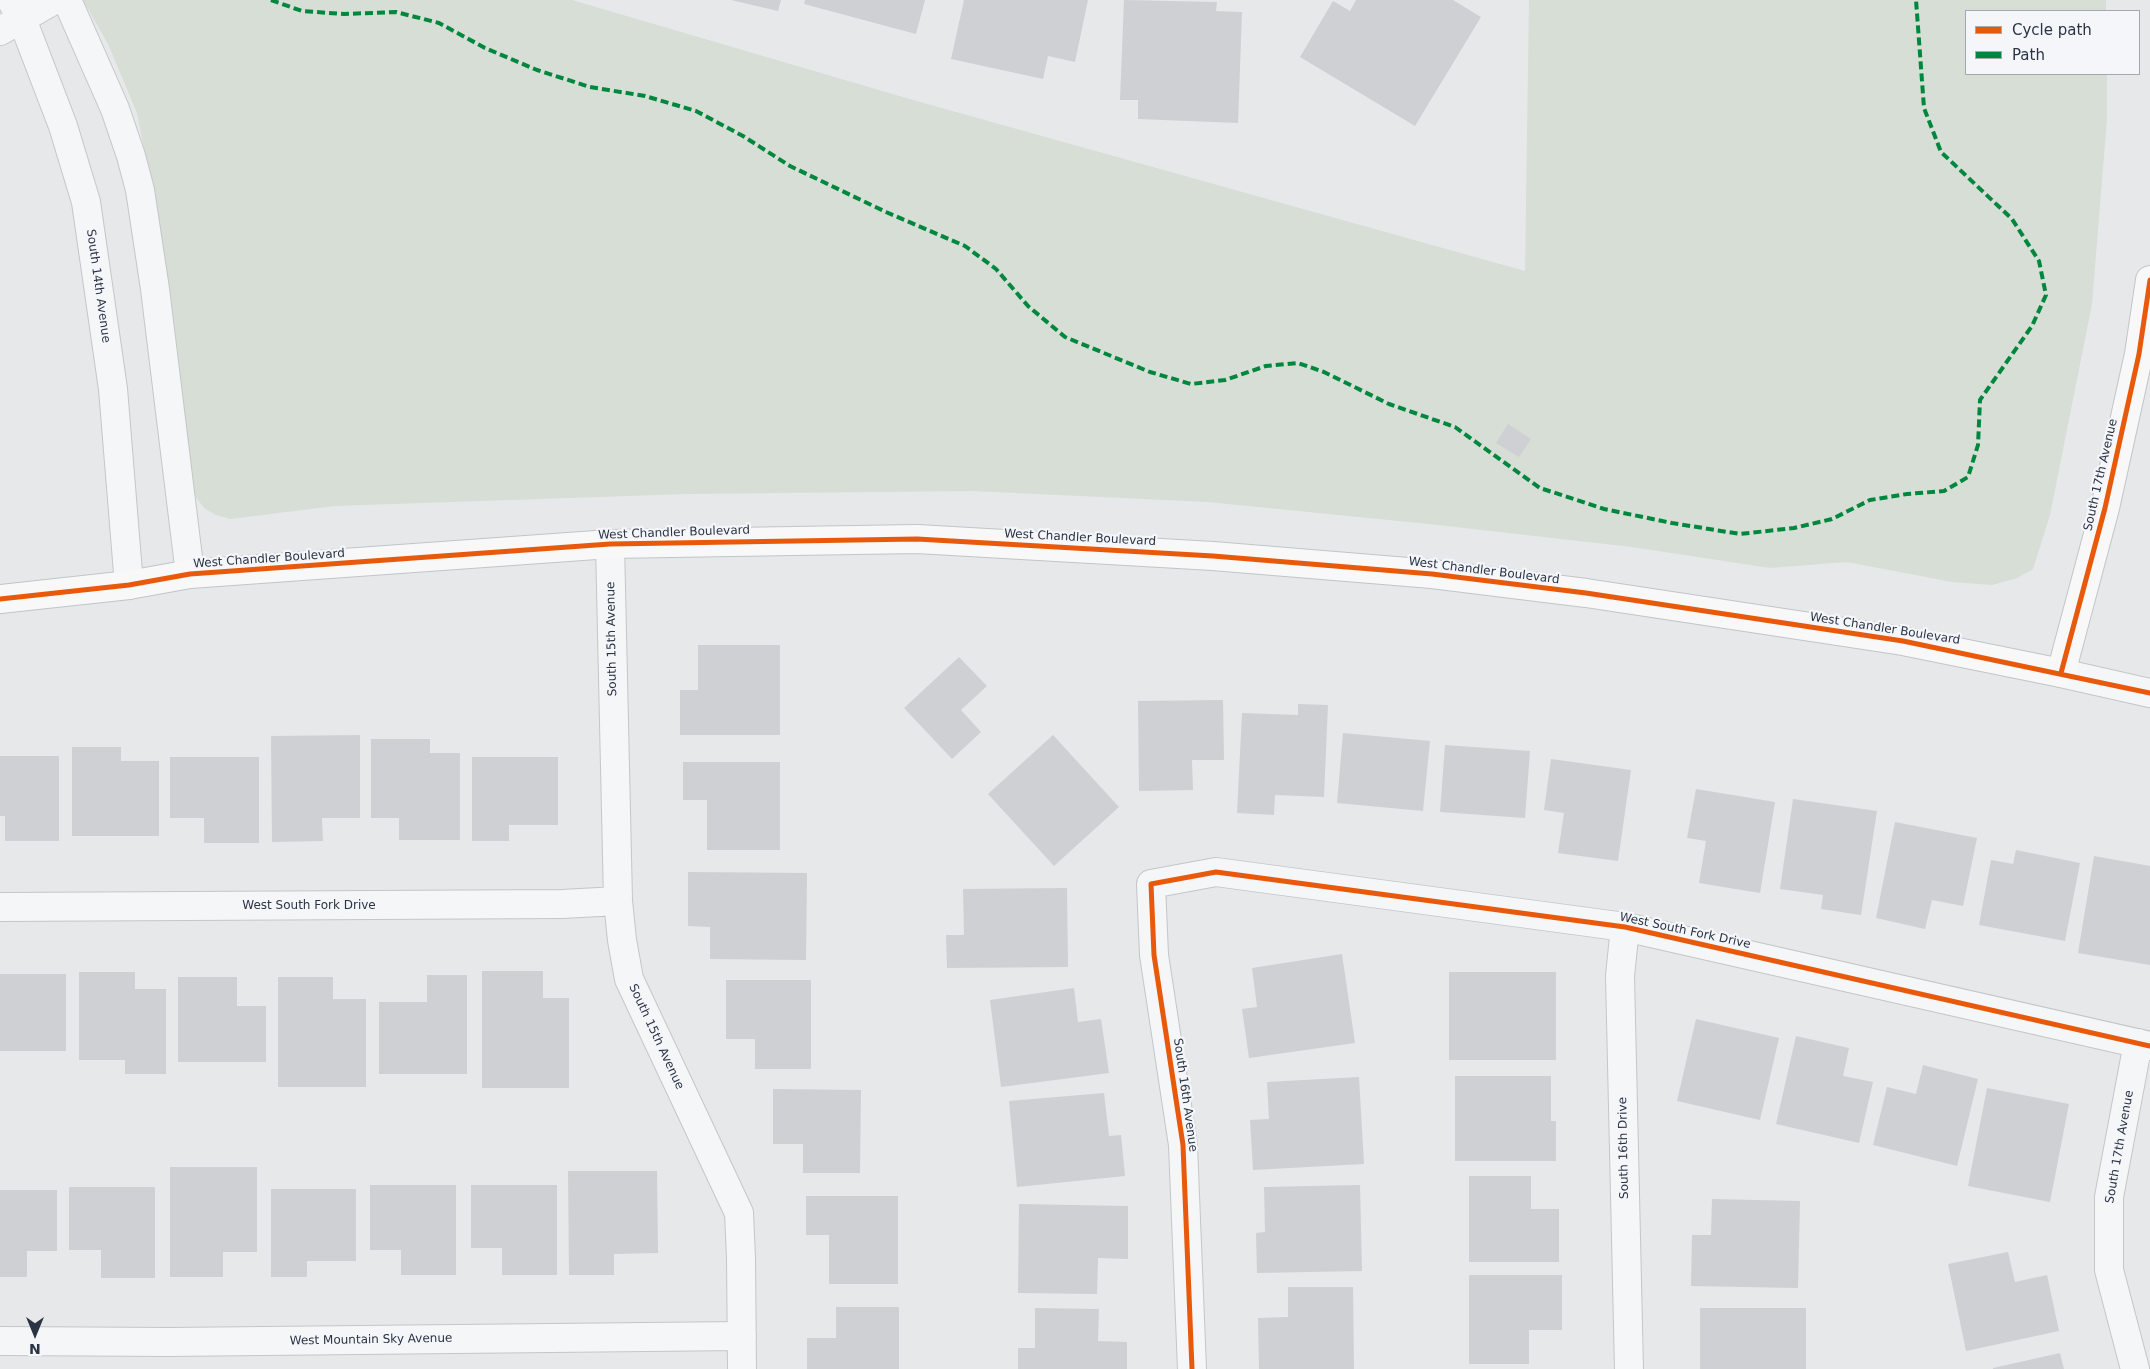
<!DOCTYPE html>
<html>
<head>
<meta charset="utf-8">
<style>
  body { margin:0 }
  #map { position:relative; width:2150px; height:1369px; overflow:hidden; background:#e6e8ea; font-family:"DejaVu Sans",sans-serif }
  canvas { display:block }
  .legend { position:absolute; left:1965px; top:10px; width:175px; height:65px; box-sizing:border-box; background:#f4f6f9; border:1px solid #a4a8b1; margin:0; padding:6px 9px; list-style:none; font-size:15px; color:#2b3445 }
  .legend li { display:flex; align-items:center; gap:10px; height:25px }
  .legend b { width:25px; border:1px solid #a4a8b1 }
  .north { position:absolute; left:10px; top:1309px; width:50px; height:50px; -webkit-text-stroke:4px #f4f6f9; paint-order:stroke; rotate:180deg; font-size:14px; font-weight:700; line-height:20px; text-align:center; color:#2b3445 }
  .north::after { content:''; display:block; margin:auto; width:18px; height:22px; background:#2b3445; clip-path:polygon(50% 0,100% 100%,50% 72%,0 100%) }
</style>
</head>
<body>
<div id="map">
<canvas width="2150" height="1369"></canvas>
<ul class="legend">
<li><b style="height:6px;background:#e8590c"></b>Cycle path</li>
<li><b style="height:6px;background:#00873e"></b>Path</li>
</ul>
<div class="north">N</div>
</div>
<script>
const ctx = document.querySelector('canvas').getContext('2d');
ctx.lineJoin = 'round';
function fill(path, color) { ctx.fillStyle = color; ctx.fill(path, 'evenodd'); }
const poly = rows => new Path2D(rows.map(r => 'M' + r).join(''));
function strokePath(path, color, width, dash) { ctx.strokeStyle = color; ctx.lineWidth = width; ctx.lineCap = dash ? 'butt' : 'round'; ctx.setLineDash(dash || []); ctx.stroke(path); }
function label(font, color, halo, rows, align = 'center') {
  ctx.font = font + ' "DejaVu Sans",sans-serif'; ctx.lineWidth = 4.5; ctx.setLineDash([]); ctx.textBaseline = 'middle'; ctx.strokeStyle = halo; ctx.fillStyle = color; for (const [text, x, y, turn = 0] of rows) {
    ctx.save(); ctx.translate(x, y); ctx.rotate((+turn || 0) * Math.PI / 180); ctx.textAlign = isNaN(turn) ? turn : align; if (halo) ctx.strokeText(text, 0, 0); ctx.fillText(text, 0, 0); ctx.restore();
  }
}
fill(poly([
  [83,0,572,0,913,100,1525,271,1529,0,2106,0,2106,11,1966,11,1966,74,2107,74,2107,119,2092,304,2050,515,2033,569,2017,578,1992,585,1952,582,1847,562,1770,568,1632,547,1429,524,1208,502,973,491,687,494,334,506,230,519,216,515,204,508,195,496,192,482,177,346,165,258,137,113,108,44]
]), '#d6ded6');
fill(poly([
  [731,0,781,0,778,11],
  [805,0,925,0,916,34,804,4],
  [964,0,1088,0,1075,62,1048,56,1043,79,951,59],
  [1124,0,1217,2,1216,11,1242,12,1238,123,1138,119,1138,100,1120,100],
  [1356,0,1453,0,1481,17,1415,126,1300,57,1333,1,1350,11],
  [1508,424,1531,439,1519,457,1496,443],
  [698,645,780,645,780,735,680,735,680,690,698,690],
  [959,657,987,686,961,710,981,732,952,759,904,708],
  [1223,700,1224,760,1192,760,1193,790,1139,791,1138,701],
  [1298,704,1328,705,1324,797,1275,795,1274,815,1237,813,1242,713,1298,715],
  [1343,733,1430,741,1423,811,1337,803],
  [360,735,360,818,322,818,323,841,272,842,271,736],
  [1053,735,1119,807,1054,866,988,794],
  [371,739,430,739,430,753,460,753,460,840,399,840,399,818,371,818],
  [1445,745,1530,751,1525,818,1440,812],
  [72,747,121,747,121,761,159,761,159,836,72,836],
  [0,756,59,756,59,841,5,841,5,816,0,816],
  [170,757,259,757,259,843,204,843,204,818,170,818],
  [472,757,558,757,558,825,509,825,509,841,472,841],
  [1551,759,1631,770,1618,861,1558,853,1564,813,1544,810],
  [683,762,780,762,780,850,707,850,707,800,683,800],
  [1696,789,1775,802,1760,893,1699,883,1706,841,1687,838],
  [1793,799,1877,811,1861,915,1821,909,1823,895,1780,889],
  [1895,822,1977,838,1963,906,1932,900,1925,929,1876,918],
  [2016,850,2080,863,2065,941,1979,925,1991,860,2013,864],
  [2094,856,2150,866,2150,965,2078,953],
  [688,872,807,873,806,960,710,959,710,927,688,926],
  [1067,888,1068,967,947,968,946,935,964,935,963,889],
  [1342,954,1355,1043,1249,1058,1242,1009,1257,1007,1252,968],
  [482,971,543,971,543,998,569,998,569,1088,482,1088],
  [79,972,135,972,135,989,166,989,166,1074,125,1074,125,1060,79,1060],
  [1449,972,1556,972,1556,1060,1449,1060],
  [0,974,66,974,66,1051,0,1051],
  [427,975,467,975,467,1074,379,1074,379,1002,427,1002],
  [178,977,237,977,237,1006,266,1006,266,1062,178,1062],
  [278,977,333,977,333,999,366,999,366,1087,278,1087],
  [726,980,811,980,811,1069,755,1069,755,1039,726,1039],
  [1074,988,1078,1022,1101,1019,1109,1073,1001,1087,990,1000],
  [1696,1019,1779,1038,1760,1120,1677,1101],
  [1796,1036,1849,1048,1843,1076,1873,1082,1859,1143,1776,1124],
  [1923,1065,1978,1079,1957,1166,1873,1145,1887,1087,1916,1094],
  [1455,1076,1551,1076,1551,1121,1556,1121,1556,1161,1455,1161],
  [1359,1077,1364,1164,1253,1170,1250,1120,1269,1119,1267,1082],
  [1987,1088,2069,1104,2050,1202,1968,1186],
  [773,1089,861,1090,860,1173,803,1173,803,1144,773,1144],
  [1104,1093,1109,1136,1121,1135,1125,1176,1017,1187,1009,1101],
  [170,1167,257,1167,257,1252,223,1252,223,1277,170,1277],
  [568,1171,657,1171,658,1253,614,1254,614,1275,569,1275],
  [1469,1176,1531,1176,1531,1209,1559,1209,1559,1262,1469,1262],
  [370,1185,456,1185,456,1275,401,1275,401,1250,370,1250],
  [471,1185,557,1185,557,1275,502,1275,502,1248,471,1248],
  [1360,1185,1362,1271,1257,1273,1256,1233,1265,1232,1264,1187],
  [69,1187,155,1187,155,1278,101,1278,101,1250,69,1250],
  [271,1189,356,1189,356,1261,307,1261,307,1277,271,1277],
  [0,1190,57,1190,57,1251,27,1251,27,1277,0,1277],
  [806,1196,898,1196,898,1284,829,1284,829,1235,806,1235],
  [1712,1199,1800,1201,1798,1288,1691,1286,1692,1235,1711,1235],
  [1019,1204,1128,1206,1128,1259,1098,1258,1097,1294,1018,1293],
  [2008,1252,2015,1282,2047,1275,2059,1331,1966,1351,1948,1264],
  [1469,1275,1562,1275,1562,1330,1529,1330,1529,1364,1469,1364],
  [1288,1287,1353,1287,1354,1369,1259,1369,1258,1318,1288,1317],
  [836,1307,899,1307,899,1369,807,1369,807,1338,836,1338],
  [1035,1308,1099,1309,1098,1341,1127,1342,1127,1369,1018,1369,1018,1348,1035,1348],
  [1700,1308,1806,1308,1806,1369,1700,1369],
  [2060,1353,2064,1369,1993,1369,1993,1368]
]), '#ced0d3');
const minor = poly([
  [11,0,22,19,63,126,86,202,113,389,129,585],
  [67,0,115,109,131,156,140,190,155,289,190,574],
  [0,31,54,0],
  [610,544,618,901,622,940,629,979,739,1213,741,1258,742,1369],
  [2061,673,2150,693],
  [0,907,562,904,618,901],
  [1625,927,1620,976,1629,1369],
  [0,1341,169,1342,742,1336],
  [1192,1369,1183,1145,1154,955,1151,884,1216,872,1625,927,2150,1046],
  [2135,1369,2109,1270,2109,1197,2138,1043]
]);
const major = poly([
  [0,599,129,585,190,574,610,544,917,539,1213,556,1432,574,1586,593,1903,641,2061,673,2105,508,2139,354,2150,280]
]);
strokePath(minor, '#c4c6c8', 30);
strokePath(major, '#c2c5c8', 30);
strokePath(minor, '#f5f6f7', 28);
strokePath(major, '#f8f8f8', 28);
strokePath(poly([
  [271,0,302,11,344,14,396,12,439,23,485,48,537,70,590,87,645,96,696,111,743,136,790,166,886,212,965,246,996,269,1028,306,1065,337,1150,372,1191,384,1225,380,1266,366,1298,363,1324,372,1389,404,1455,427,1540,488,1604,509,1672,523,1740,534,1794,528,1832,519,1870,500,1907,494,1944,491,1968,477,1978,445,1980,400,2032,326,2046,295,2039,261,2012,219,1941,152,1924,108,1916,0]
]), '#00873e', 4, [8, 4]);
strokePath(poly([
  [0,599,129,585,190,574,610,544,917,539,1213,556,1432,574,1586,593,1903,641,2150,693],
  [2061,673,2105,508,2139,354,2150,280],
  [1192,1369,1183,1145,1154,955,1151,884,1216,872,1625,927,2150,1046]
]), '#e8590c', 5);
label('12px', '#2b3445', '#f4f6f9', [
  ["South 14th Avenue",98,286,82],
  ["South 17th Avenue",2101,475,-77],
  ["West Chandler Boulevard",674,533,-2],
  ["West Chandler Boulevard",1080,538,3],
  ["West Chandler Boulevard",269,559,-4],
  ["West Chandler Boulevard",1484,571,7],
  ["West Chandler Boulevard",1885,629,9],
  ["South 15th Avenue",612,639,-91],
  ["West South Fork Drive",309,906],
  ["West South Fork Drive",1685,931,12],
  ["South 15th Avenue",656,1037,65],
  ["South 16th Avenue",1185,1095,82],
  ["South 17th Avenue",2120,1147,-80],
  ["South 16th Drive",1624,1148,-91],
  ["West Mountain Sky Avenue",371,1340,-1]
]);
</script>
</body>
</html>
